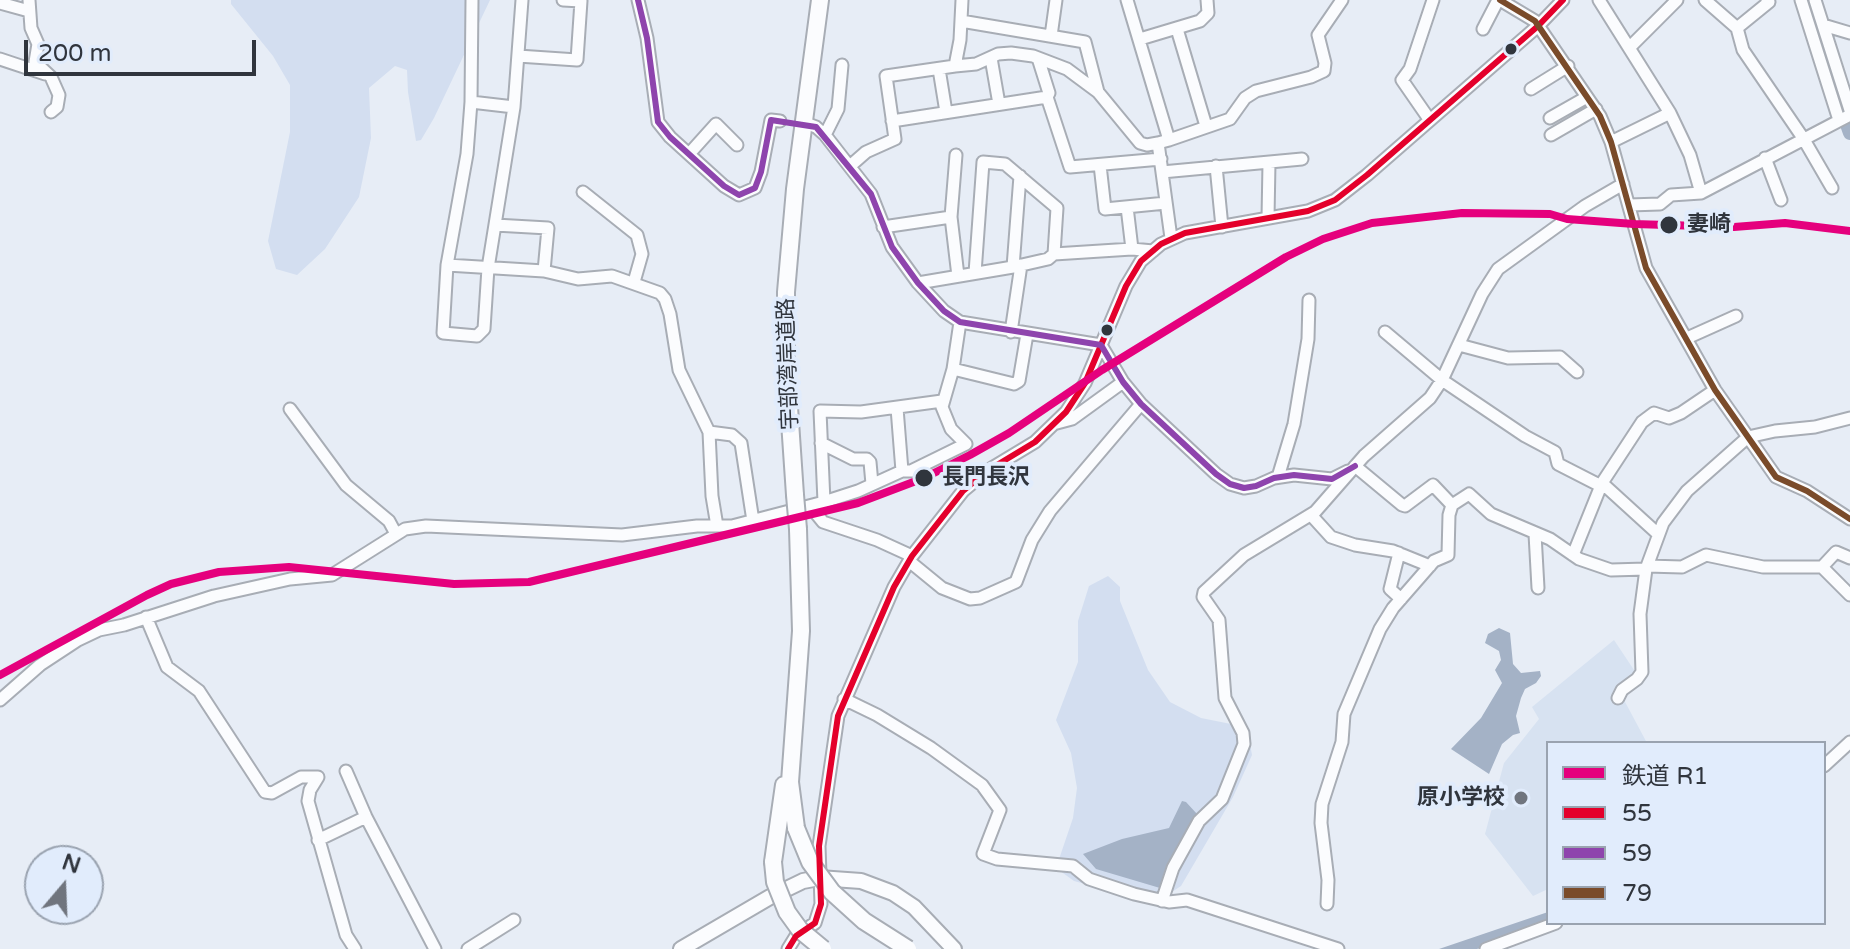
<!DOCTYPE html>
<html>
<head>
<meta charset="utf-8">
<style>
  body { margin:0 }
  #map { position:relative; width:1850px; height:949px; overflow:hidden; background:#e7edf6; font-family:"Varela Round","Noto Sans JP",sans-serif }
  canvas { display:block }
  .legend { position:absolute; left:1546px; top:741px; width:280px; height:184px; box-sizing:border-box; background:#e1ecfc; border:2px solid #9aa3b0; margin:0; padding:10px 14px; list-style:none; font-size:24px; color:#30353d }
  .legend li { display:flex; align-items:center; gap:16px; height:40px }
  .legend b { width:40px; border:2px solid #9aa3b0 }
  .north { position:absolute; left:24px; top:845px; width:80px; height:80px; box-sizing:border-box; background:#e1ecfc; border:2px solid #9aa3b0; border-radius:50%; rotate:19deg; font-size:22px; font-weight:700; line-height:32px; text-align:center; color:#30353d }
  .north::after { content:''; display:block; margin:auto; width:28px; height:36px; background:#70757e; clip-path:polygon(50% 0,100% 100%,50% 72%,0 100%) }
  .scale { position:absolute; left:24px; top:40px; width:232px; height:36px; box-sizing:border-box; border:4px solid #30353d; border-top:0; padding-left:10px; font-size:24px; line-height:28px; white-space:nowrap; color:#30353d; -webkit-text-stroke:6px #e1ecfc; paint-order:stroke }
</style>
</head>
<body>
<div id="map">
<canvas width="1850" height="949"></canvas>
<ul class="legend">
<li><b style="height:10px;background:#e5007d"></b>鉄道 R1</li>
<li><b style="height:10px;background:#e4002b"></b>55</li>
<li><b style="height:10px;background:#8e44ad"></b>59</li>
<li><b style="height:10px;background:#7a4b2a"></b>79</li>
</ul>
<div class="north">N</div>
<div class="scale">200 m</div>
</div>
<script>
const ctx = document.querySelector('canvas').getContext('2d');
ctx.lineJoin = 'round';
function fill(path, color) { ctx.fillStyle = color; ctx.fill(path, 'evenodd'); }
const poly = rows => new Path2D(rows.map(r => 'M' + r).join(''));
function strokePath(path, color, width, dash) { ctx.strokeStyle = color; ctx.lineWidth = width; ctx.lineCap = dash ? 'butt' : 'round'; ctx.setLineDash(dash || []); ctx.stroke(path); }
function label(font, color, halo, rows, align = 'center') {
  ctx.font = font + ' "Varela Round","Noto Sans JP",sans-serif'; ctx.lineWidth = 8; ctx.setLineDash([]); ctx.textBaseline = 'middle'; ctx.strokeStyle = halo; ctx.fillStyle = color; for (const [text, x, y, turn = 0] of rows) {
    ctx.save(); ctx.translate(x, y); ctx.rotate((+turn || 0) * Math.PI / 180); ctx.textAlign = isNaN(turn) ? turn : align; if (halo) ctx.strokeText(text, 0, 0); ctx.fillText(text, 0, 0); ctx.restore();
  }
}
fill(poly([
  [1614,640,1642,682,1630,690,1624,700,1647,743,1548,743,1548,889,1533,896,1485,834,1504,763,1539,719,1532,707]
]), '#d7e2f1');
fill(poly([
  [231,0,490,0,434,118,421,140,416,141,408,92,407,70,395,66,369,88,371,138,359,197,325,249,297,275,276,269,268,241,290,132,290,85,273,56,231,4],
  [1108,576,1120,587,1120,601,1148,670,1170,702,1201,718,1231,724,1249,739,1252,755,1233,797,1181,886,1164,897,1129,896,1074,881,1056,868,1073,818,1077,788,1071,753,1056,720,1078,662,1078,621,1089,586]
]), '#d3def0');
fill(poly([
  [1499,628,1510,633,1513,664,1521,673,1540,671,1541,676,1536,683,1525,689,1521,698,1516,716,1520,733,1513,735,1502,744,1489,774,1451,749,1481,718,1502,683,1495,670,1501,660,1499,651,1485,643,1488,634],
  [1182,801,1186,802,1197,814,1196,818,1160,888,1096,869,1083,854,1122,839,1169,828],
  [1548,912,1550,923,1477,949,1439,949]
]), '#a4b2c6');
strokePath(poly([
  [1807,0,1816,30],
  [1834,88,1850,133]
]), '#a4b2c6', 14);
const minor = poly([
  [29,0,31,28,38,44,35,62,51,77,59,95,57,107,51,112],
  [472,0,471,102,467,154,447,265,443,333,477,336,484,329,488,268,514,107,522,0],
  [638,0,647,38,658,122,670,137,724,186,739,195,755,188,761,172,771,120,780,121],
  [1127,0,1169,140,1158,143,1171,238],
  [1500,0,1535,21,1600,116,1611,142,1646,268,1715,390,1776,477,1807,491,1850,519],
  [1599,0,1670,113,1611,142],
  [1705,0,1737,28,1743,50,1803,138,1832,188],
  [1801,0,1839,120],
  [1815,0,1850,110],
  [0,3,29,11],
  [961,21,1085,42,1098,92],
  [1823,25,1850,33],
  [1737,28,1769,2,1767,0],
  [1177,29,1206,126],
  [1483,29,1498,0],
  [1051,36,1056,0],
  [1140,39,1200,21,1208,13,1207,0],
  [1630,47,1677,0],
  [518,56,577,60,581,1,563,0],
  [991,58,999,104],
  [1038,58,1049,93,1047,97],
  [0,59,45,74],
  [955,66,976,64,998,54,1011,53,1033,56,1067,69,1098,92,1140,143,1147,145,1158,143],
  [939,69,946,112],
  [1531,89,1568,66],
  [471,102,514,107],
  [1670,113,1690,155,1701,193],
  [1550,118,1587,97],
  [1429,119,1402,80,1410,69,1433,0],
  [892,121,1047,97,1070,167,1161,159],
  [808,124,816,127,825,135,871,194,892,247,918,283,944,311,960,322,1101,345,1123,382,1141,404,1216,474,1230,484,1244,488,1256,486,1274,478,1294,475,1332,479,1348,471],
  [825,135,838,109,842,65],
  [1551,135,1596,109],
  [1169,140,1230,119,1245,98,1256,91,1311,77,1324,71,1325,63,1318,35,1342,0],
  [689,154,716,124,737,145],
  [956,155,951,217,958,276],
  [1765,158,1781,200],
  [1100,165,1105,209,1166,203],
  [850,166,866,152,895,139,886,76,955,66,960,40,962,0],
  [1216,166,1222,227],
  [1162,172,1302,159],
  [583,192,637,235,642,254,634,282],
  [1629,205,1660,204,1671,195,1701,193,1850,115],
  [1127,207,1132,249],
  [1268,218,1269,163],
  [495,225,548,228,544,271],
  [883,227,951,217],
  [447,265,544,271,578,279,612,276,660,293,665,299,670,314,679,370,709,432,712,496,717,526],
  [1013,267,1020,176],
  [975,273,983,162,1005,164,1057,208,1054,254],
  [918,283,1013,267,1048,259,1054,254,1132,249,1153,251],
  [1011,332,1021,265],
  [1385,332,1442,380,1525,436,1555,452,1558,464,1601,486],
  [1687,338,1736,316],
  [1459,345,1508,358,1560,357,1577,372],
  [953,369,1014,384,1019,381,1027,334],
  [897,408,902,471],
  [290,409,346,485,389,521,396,534],
  [1057,423,1072,419,1123,382],
  [709,432,732,435,741,443,753,521],
  [821,443,853,459,867,459,870,462,872,484],
  [1355,466,1402,505,1405,506,1433,485,1452,505,1469,494,1491,514,1550,539,1579,559,1611,570,1646,569],
  [1278,477,1294,424,1308,339,1309,300],
  [1602,483,1642,422,1654,413,1669,418,1681,413,1715,390],
  [824,502,820,411,861,412,942,401],
  [810,506,823,522,877,540,912,556],
  [1311,515,1331,537,1355,545,1393,551,1430,566],
  [1535,534,1538,588],
  [1399,553,1390,589,1401,599],
  [1573,555,1602,483,1658,534],
  [909,561,942,588,970,599,980,598,1016,582,1032,540,1050,511,1141,404],
  [1647,566,1682,567,1706,555,1763,567,1822,567,1836,552,1850,558],
  [1822,567,1850,595],
  [146,617,167,667,199,691,265,792,272,793,301,777,318,777,310,790,308,801,346,935,355,949],
  [1618,698,1622,690,1637,679,1642,672,1640,614,1646,569,1663,523,1687,491,1748,437,1775,431,1815,427,1850,418],
  [844,699,877,715,931,748,982,785,1000,810,983,854,997,859,1073,866,1089,879,1134,894,1169,902,1187,900,1338,949],
  [0,700,40,665,78,640,99,630,124,625,214,596,290,579,332,575,405,529,426,526,622,535,697,526,732,526,824,502,858,491,902,471,911,471,966,444,951,429,942,407,953,369,960,322],
  [1824,766,1850,742],
  [346,771,366,817,435,949],
  [318,840,366,817],
  [1162,901,1173,868,1199,821,1222,799,1244,744,1243,733,1225,698,1219,620,1203,597,1204,592,1244,555,1315,512,1364,456,1430,398,1442,380,1482,294,1498,269,1585,206,1623,184],
  [1327,904,1328,880,1321,823,1322,804,1342,742,1344,714,1380,629,1393,608,1434,561,1448,555,1449,515,1452,505],
  [468,949,514,920],
  [788,949,796,936,815,923,821,904,819,846,838,716,894,587,912,556,963,491,987,471,1035,442,1066,412,1085,383,1126,286,1141,261,1161,244,1185,233,1308,211,1335,200,1367,175,1538,26,1563,0],
  [1486,949,1556,923]
]);
const major = poly([
  [681,949,770,897,803,881,819,878,861,881,893,893,914,907,954,949]
]);
const highway = poly([
  [795,495,786,363,786,292,795,189,820,0],
  [796,828,790,782,801,631,798,529],
  [773,862,784,785]
]);
strokePath(minor, '#a8adb5', 15);
strokePath(major, '#a8adb5', 18);
strokePath(highway, '#a8adb5', 20);
strokePath(minor, '#fbfcfe', 11);
strokePath(major, '#fbfcfe', 14);
strokePath(highway, '#fbfcfe', 16);
const highwayBridge = poly([
  [795,495,798,529],
  [796,828,810,862,832,892,864,921,908,949],
  [773,862,775,882,787,912,800,930,823,949]
]);
strokePath(highwayBridge, '#a8adb5', 20, []);
strokePath(highwayBridge, '#fbfcfe', 16);
strokePath(poly([
  [788,949,796,936,815,923,821,904,819,846,838,716,894,587,912,556,963,491,987,471,1035,442,1066,412,1085,383,1126,286,1141,261,1161,244,1185,233,1308,211,1335,200,1367,175,1538,26,1563,0]
]), '#e4002b', 6);
strokePath(poly([
  [638,0,647,38,658,122,670,137,724,186,739,195,755,188,761,172,771,120,816,127,871,194,892,247,918,283,944,311,960,322,1101,345,1123,382,1141,404,1216,474,1230,484,1244,488,1256,486,1274,478,1294,475,1332,479,1355,466]
]), '#8e44ad', 6);
strokePath(poly([
  [1500,0,1535,21,1600,116,1611,142,1646,268,1715,390,1776,477,1807,491,1850,519]
]), '#7a4b2a', 6);
strokePath(poly([
  [0,675,147,595,171,584,219,572,289,567,454,584,529,582,858,503,924,478,970,455,1009,433,1102,370,1286,257,1323,239,1372,223,1462,213,1550,214,1567,219,1634,224,1734,227,1785,223,1850,231]
]), '#e5007d', 8);
for (const [x, y, r, color] of [
  [1511,49,7,"#30353d"],
  [1669,225,10,"#30353d"],
  [1107,330,7,"#30353d"],
  [924,478,10,"#30353d"],
  [1521,798,8,"#70757e"]
]) { const dot = new Path2D(); dot.arc(x, y, r, 0, 2 * Math.PI); ctx.fillStyle = color; ctx.fill(dot); strokePath(dot, '#e1ecfc', 3); }
label('bold 22px', '#30353d', '#e1ecfc', [
  ["妻崎",1687,225],
  ["長門長沢",942,478]
], 'left');
label('22px', '#30353d', '#e1ecfc', [
  ["宇部湾岸道路",789,364,-92]
]);
label('bold 22px', '#30353d', '#e1ecfc', [
  ["原小学校",1505,798]
], 'right');
</script>
</body>
</html>
